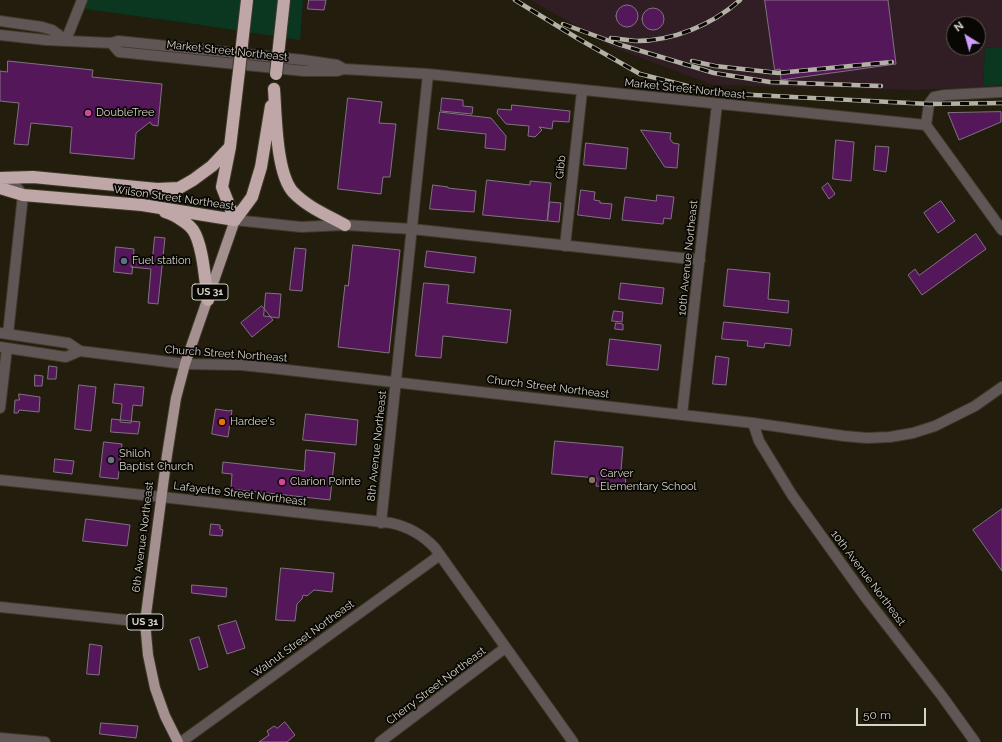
<!DOCTYPE html>
<html>
<head>
<meta charset="utf-8">
<style>
	body { margin:0 }
	#map { position:relative; width:1002px; height:742px; overflow:hidden; background:#221d0c; font-family:Raleway,sans-serif }
	canvas { display:block }
	.north { position:absolute; left:946px; top:16px; width:40px; height:40px; box-sizing:border-box; background:#090703; border:1px solid #5b5851; border-radius:50%; rotate:323deg; font-size:11px; font-weight:700; line-height:16px; text-align:center; color:#d5d2c7 }
	.north::after { content:''; display:block; margin:auto; width:14px; height:18px; background:#d09dfe; clip-path:polygon(50% 0,100% 100%,50% 72%,0 100%) }
	.scale { position:absolute; left:856px; top:708px; width:70px; height:18px; box-sizing:border-box; border:2px solid #d5d2c7; border-top:0; padding-left:5px; font-size:12px; line-height:14px; white-space:nowrap; color:#d5d2c7; -webkit-text-stroke:3px #090703; paint-order:stroke }
</style>
</head>
<body>
<div id="map">
<canvas width="1002" height="742"></canvas>
<div class="north">N</div>
<div class="scale">50 m</div>
</div>
<script>
const c = document.querySelector('canvas').getContext('2d');
c.lineJoin = 'round';
function paint(path, color) { c.fillStyle = color; c.fill(path, 'evenodd'); }
function trace(path, color, width, dash) { c.strokeStyle = color; c.lineWidth = width; c.lineCap = dash ? 'butt' : 'round'; c.setLineDash(dash || []); c.stroke(path); }
function label(font, color, halo, rows, align = 'center') {
  c.font = font + ' Raleway,sans-serif'; c.lineWidth = 3.5; c.setLineDash([]); c.textBaseline = 'middle'; c.strokeStyle = halo; c.fillStyle = color; for (const [text, x, y, turn = 0] of rows) {
    c.save(); c.translate(x, y); c.rotate((+turn || 0) * Math.PI / 180); c.textAlign = isNaN(turn) ? turn : align; if (halo) c.strokeText(text, 0, 0); c.fillText(text, 0, 0); c.restore();
  }
}
paint(new Path2D(`
	M531,0H1002V47L985,48L983,87L915,90L713,85L612,47ZM954,24H978V48H954Z`), '#301e24');
paint(new Path2D(`
	M88,0H303L300,40L188,23L85,9Z
	M1002,47V85L983,87L985,48Z`), '#0b361f');
const building = new Path2D(`
	M309,0H326L324,10L308,9Z
	M765,0H888L896,64L781,80L780,69L775,70Z
	M616 16a11 11 0 1 1 22 0a11 11 0 1 1-22 0Z
	M642 19a11 11 0 1 1 22 0a11 11 0 1 1-22 0Z
	M8,61L93,70L92,77L162,84L158,126L152,125L150,122L136,133L134,159L70,153L72,127L31,123L28,145L14,144L19,103L0,101V71L7,72Z
	M348,98L382,102L379,123L396,124L390,177H383L381,194L338,189Z
	M442,98L463,100V106L473,107L472,114L441,111Z
	M512,105L570,111L569,122L553,121L552,129L539,127L542,130L535,137L528,136L529,126L506,124L497,113L498,109L511,110Z
	M440,112L491,118L506,136L505,150L485,148L486,134L438,129Z
	M1001,112V122L959,140L948,113Z
	M641,130L671,133L670,139L673,143L679,144L677,168L665,167Z
	M836,140L854,142L851,181L833,179Z
	M586,143L628,148L626,169L584,165Z
	M876,146L889,147L886,172L874,170Z
	M487,180L530,185V181L551,183L547,221L483,215Z
	M828,183L835,194L829,199L822,188Z
	M433,185L448,187V188L476,191L474,212L430,209Z
	M581,190L595,192L594,200L600,201V203L612,204L610,219L578,215Z
	M657,195L674,197L671,219L664,218L663,224L622,220L625,197L656,201Z
	M941,201L955,221L938,233L924,213Z
	M550,202L561,203L559,222L548,221Z
	M976,234L986,249L922,295L908,275L915,269L919,275Z
	M155,237L165,238L158,304L148,303L151,269L131,267L132,257L152,259Z
	M353,245L400,250L389,353L338,347L345,285L348,286Z
	M116,247L134,249L132,274L114,272Z
	M295,248L306,249L302,291L290,290Z
	M427,251L476,257L474,273L425,267Z
	M728,269L770,273L768,299L789,301L788,313L724,306Z
	M424,283L449,285L447,303L511,310L507,343L443,336L441,358L416,356Z
	M621,283L664,288L662,304L619,299Z
	M266,293L281,294L279,318L264,316Z
	M262,306L273,320L252,337L241,323Z
	M614,311L623,312L622,322L612,321Z
	M724,322L792,329L790,346L765,343L764,348L747,346L748,341L722,339Z
	M616,323L623,324V330L615,329Z
	M610,339L661,345L658,370L607,365Z
	M716,356L729,358L726,385L713,384Z
	M49,366L57,367L56,379H48Z
	M35,375L43,376L42,386H35Z
	M115,384L144,387L142,406L133,405L131,423L120,422L122,404L113,403Z
	M79,385L96,387L91,431L75,429Z
	M19,394L40,397L39,412L19,410L18,413H14L15,400H19Z
	M216,409L229,411L232,410L228,437L212,434Z
	M306,414L358,420L356,445L303,440Z
	M112,419L140,422L138,434L111,432Z
	M555,441L623,447L621,471L626,472L625,489L596,486L597,478L552,474Z
	M104,442L122,444L118,479L100,477Z
	M306,450L335,453L330,500L231,489L232,474L222,473L223,462L304,471Z
	M55,459L74,461L72,474L54,472Z
	M1002,509V571L973,530Z
	M86,519L130,525L127,546L83,541Z
	M211,524L220,525V529L223,530L222,536L210,535Z
	M281,568L334,573L332,592L314,590L307,596L303,595L302,599L297,604L295,621L276,620Z
	M192,585L227,588L226,597L192,593Z
	M236,621L245,648L227,654L218,626Z
	M199,637L208,667L199,670L190,640Z
	M90,644L102,646L99,675L87,674Z
	M285,722L295,735L287,742H259L269,735L267,731L274,726L277,728Z
	M101,723L138,726L136,738L100,734Z`);
paint(building, '#54185a');
trace(building, '#817282', 1);
const minor = new Path2D(`
	M0,21L42,27L52,30L66,40
	M0,35L46,40L111,43L118,41L303,60L337,65L344,69L428,74L926,125L929,104L934,97L945,95L1002,92
	M66,40L82,0
	M111,43L119,52L304,71H337L344,69
	M926,125L1002,230
	M4,178L15,185L23,195L8,334
	M235,220L301,227L345,225L412,229L700,260
	M565,246L582,91
	M0,333L68,343L80,351L185,364L241,365L270,368L753,423L844,436L867,438L890,437L913,433L935,426L975,406L1002,387
	M0,347L66,357L80,351
	M0,408L7,348
	M682,414L717,104
	M753,423L759,441L792,495L866,598L942,696L975,742
	M0,480L162,497L391,523C409,527 423,535 435,548L573,742
	M381,523L428,74
	M0,607L145,622
	M0,738L45,742
	M181,742L440,555
	M380,742L505,648`);
const major = new Path2D(`
	M178,742L165,716L155,688L148,655L145,622L167,455L176,398L185,364L235,220`);
const highway = new Path2D(`
	M274,89C276,115 276,173 293,192C307,207 327,215 345,225
	M0,178L33,177L157,189L179,188L193,180L212,166L230,147
	M0,188L23,195L142,205L235,220
	M165,212C173,214 188,223 193,230C203,245 205,281 208,300
	M235,220L252,197L261,167L271,106
	M235,220L222,187L230,147L239,71`);
trace(minor, '#3f3a2a', 12);
trace(major, '#3f3a2a', 12);
trace(highway, '#3f3a2a', 14);
trace(minor, '#605656', 10);
trace(major, '#a59090', 10);
trace(highway, '#c0a7a7', 12);
const rail = new Path2D(`
	M515,0L577,38L640,74L715,93L929,104L1002,103
	M563,24L618,44L714,73L770,82L881,86
	M611,38C619,39 628,40 636,41C673,41 712,25 740,0
	M692,61L715,66L778,73L892,62`);
trace(rail, '#b3b0a4', 4.5);
trace(rail, '#090703', 3, [9]);
const highwayBridge = new Path2D(`
	M239,71L247,0
	M276,74L284,0`);
trace(highwayBridge, '#3f3a2a', 14, []);
trace(highwayBridge, '#c0a7a7', 12);
for (const [x, y, r, color] of [
	[88,113,4,"#d1479c"],
	[124,261,4,"#5c6f8a"],
	[222,422,4,"#e8710a"],
	[111,460,4,"#6b7280"],
	[592,480,4,"#8d6e63"],
	[282,482,4,"#d1479c"]
]) { const dot = new Path2D(); dot.arc(x, y, r, 0, 2 * Math.PI); c.fillStyle = color; c.fill(dot); trace(dot, '#090703', 1.5); }
for (const [x, y, w] of [
	[210,292,36],
	[145,622,36]
]) { const box = new Path2D(); box.roundRect(x - w / 2, y - 8, w, 16, 3); c.fillStyle = '#090703'; c.fill(box); trace(box, '#d5d2c7', 1); }
label('bold 10px', '#d5d2c7', null, [
	["US 31",210,292],
	["US 31",145,622]
]);
label('11px', '#d5d2c7', '#090703', [
	["Market Street Northeast",227,51,6],
	["Market Street Northeast",685,89,6],
	["Gibb",561,167,-84],
	["Wilson Street Northeast",174,198,8],
	["10th Avenue Northeast",688,258,-84],
	["Church Street Northeast",226,354,4],
	["Church Street Northeast",548,387,7],
	["8th Avenue Northeast",377,446,-84],
	["Lafayette Street Northeast",240,494,7],
	["6th Avenue Northeast",143,537,-83],
	["10th Avenue Northeast",868,578,53],
	["Walnut Street Northeast",303,639,-36],
	["Cherry Street Northeast",436,686,-37]
]);
label('11px', '#d5d2c7', '#090703', [
	["DoubleTree",96,113],
	["Fuel station",132,261],
	["Hardee's",230,422],
	["Shiloh",119,454],
	["Baptist Church",119,467],
	["Carver",600,474],
	["Elementary School",600,487],
	["Clarion Pointe",290,482]
], 'left');
</script>
</body>
</html>
